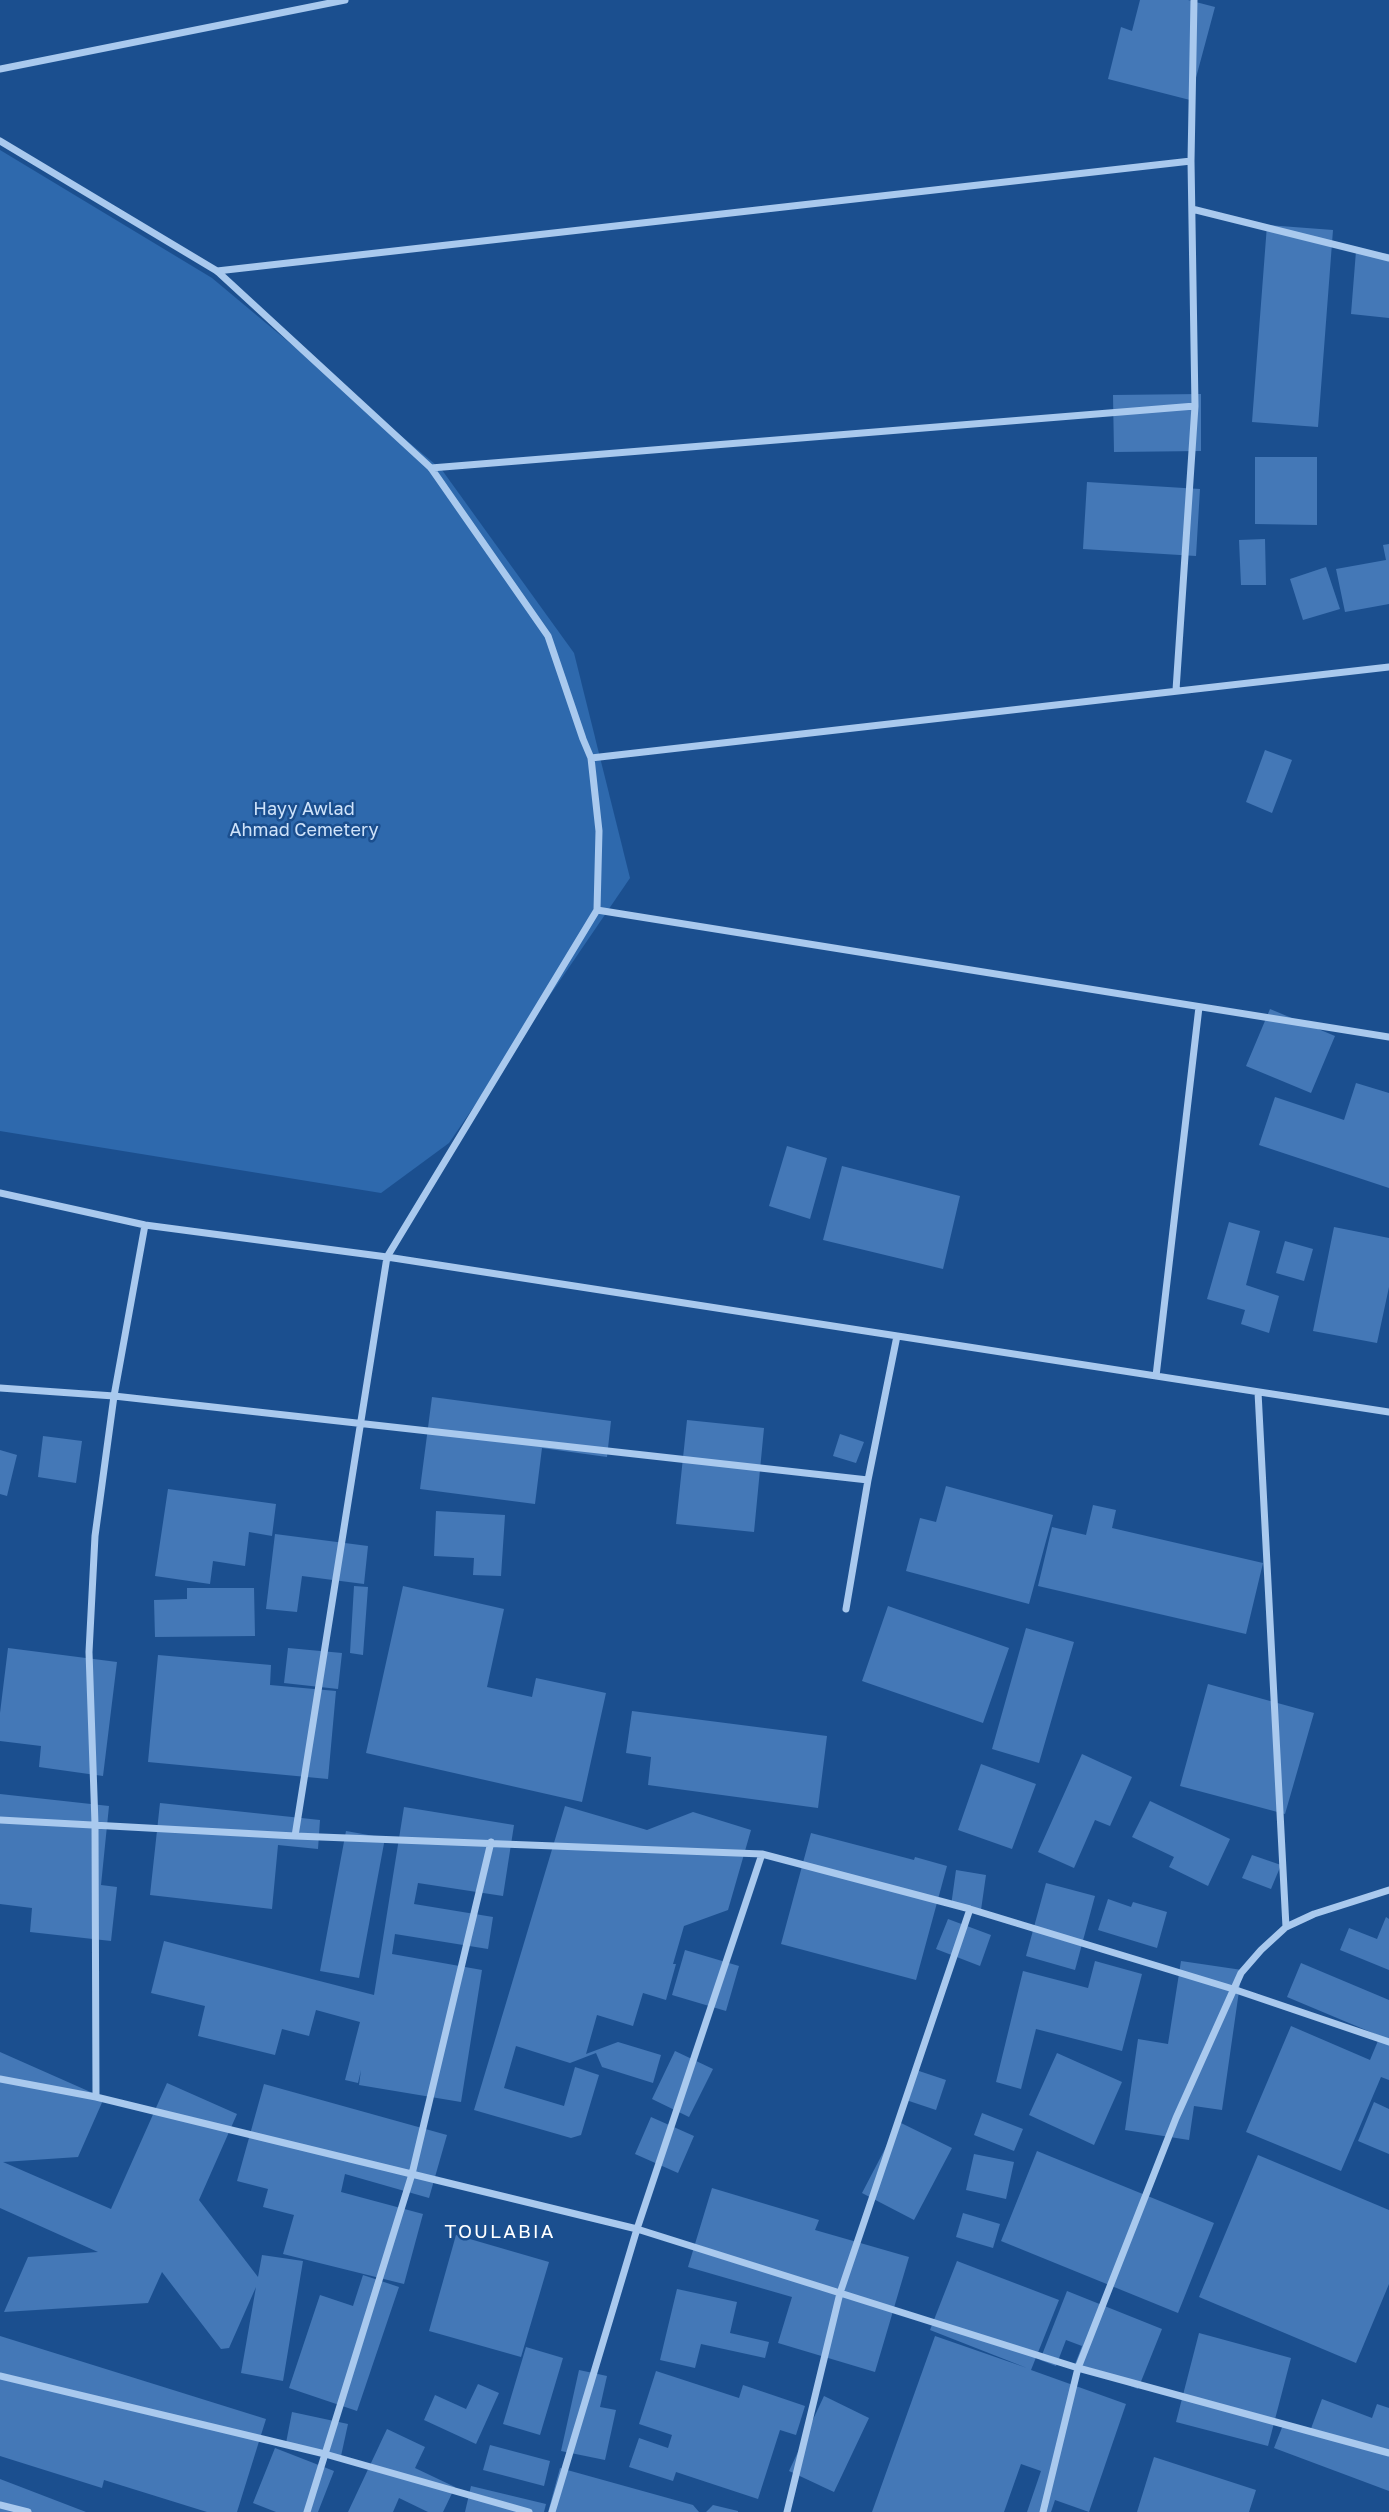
<!DOCTYPE html>
<html>
<head>
<meta charset="utf-8">
<style>
	body { margin:0 }
	canvas { display:block; background:#1b4f8f }
</style>
</head>
<body>
<canvas width="1389" height="2512"></canvas>
<script>
const c = document.querySelector('canvas').getContext('2d');
c.lineJoin = 'round';
function paint(path, color) { c.fillStyle = color; c.fill(path, 'evenodd'); }
function trace(path, color, width, dash) { c.strokeStyle = color; c.lineWidth = width; c.lineCap = dash ? 'butt' : 'round'; c.setLineDash(dash || []); c.stroke(path); }
function label(font, color, halo, rows, align = 'center') {
  c.font = font + ' "Golos Text",sans-serif'; c.lineWidth = 5; c.setLineDash([]); c.textBaseline = 'middle'; c.strokeStyle = halo; c.fillStyle = color; for (const [text, x, y, turn = 0] of rows) {
    c.save(); c.translate(x, y); c.rotate((+turn || 0) * Math.PI / 180); c.textAlign = isNaN(turn) ? turn : align; if (halo) c.strokeText(text, 0, 0); c.fillText(text, 0, 0); c.restore();
  }
}
paint(new Path2D(`
	M0,150L212,278L442,470L574,653L630,878L449,1143L381,1193L0,1131Z`), '#2e69ad');
paint(new Path2D(`
	M1140,0H1188L1215,7L1190,100L1108,79L1121,27L1132,31Z
	M1267,225L1333,230L1318,427L1252,422Z
	M1356,251L1389,254V318L1351,314Z
	M1201,394V451L1114,452L1113,395Z
	M1255,457H1317V525L1255,524Z
	M1087,482L1200,489L1196,556L1083,549Z
	M1265,539L1266,585H1241L1239,540Z
	M1389,544V604L1345,612L1336,569L1386,560L1383,545Z
	M1326,567L1340,609L1303,620L1290,579Z
	M1265,750L1292,760L1272,813L1246,802Z
	M1270,1009L1335,1036L1311,1093L1246,1066Z
	M1356,1083L1389,1093V1188L1259,1145L1275,1097L1344,1120Z
	M787,1146L827,1158L810,1219L769,1206Z
	M842,1166L960,1196L943,1269L823,1240Z
	M1229,1222L1260,1231L1246,1285L1279,1296L1269,1333L1241,1324L1245,1310L1207,1299Z
	M1334,1227L1389,1238V1287L1377,1343L1313,1331Z
	M1285,1241L1313,1249L1304,1281L1276,1273Z
	M432,1397L611,1421L607,1457L542,1448L535,1504L420,1489Z
	M687,1420L764,1428L754,1532L676,1524Z
	M840,1434L864,1442L856,1463L833,1456Z
	M43,1436L82,1441L76,1483L38,1477Z
	M0,1450L17,1455L7,1496L0,1494Z
	M946,1486L1053,1515L1029,1604L906,1571L920,1518L936,1522Z
	M168,1489L276,1504L272,1536L249,1532L245,1566L213,1561L210,1584L155,1576Z
	M1093,1505L1116,1510L1112,1528L1263,1563L1246,1634L1038,1586L1052,1527L1086,1535Z
	M436,1511L505,1515L501,1576L473,1575L474,1558L434,1556Z
	M275,1534L368,1546L364,1584L302,1576L297,1612L266,1609Z
	M354,1586L368,1587L363,1655L350,1653Z
	M403,1586L504,1609L487,1687L532,1697L536,1678L606,1693L582,1802L366,1753Z
	M187,1588H254L255,1636L155,1637L154,1600L187,1599Z
	M888,1606L1009,1648L983,1723L862,1681Z
	M1026,1628L1074,1642L1039,1763L992,1749Z
	M8,1648L117,1662L103,1776L39,1767L41,1746L0,1741V1713Z
	M288,1648L342,1653L338,1689L284,1683Z
	M158,1655L271,1665L270,1685L336,1691L328,1779L148,1762Z
	M1208,1684L1314,1713L1285,1814L1180,1786Z
	M632,1711L827,1736L818,1808L648,1785L651,1757L626,1753Z
	M1082,1754L1132,1777L1110,1826L1095,1820L1074,1868L1038,1852Z
	M981,1764L1036,1784L1012,1849L958,1830Z
	M0,1794L109,1806L101,1885L117,1887L111,1941L30,1932L32,1908L0,1904Z
	M1150,1801L1230,1839L1208,1886L1169,1867L1174,1857L1132,1837Z
	M160,1803L320,1820L318,1849L278,1845L272,1909L150,1895Z
	M565,1806L647,1830L693,1812L751,1830L728,1910L684,1926L673,1964H676L666,2000L643,1993L633,2026L597,2015L586,2054L618,2042L661,2055L653,2083L602,2067L596,2053L570,2063L516,2046L504,2088L564,2106L575,2067L599,2075L581,2135L571,2138L474,2110Z
	M404,1807L514,1825L503,1896L418,1883L414,1904L493,1917L488,1949L395,1934L392,1954L482,1970L461,2102L359,2085L361,2070L358,2083L345,2080L360,2022L316,2010L309,2036L282,2029L275,2055L198,2036L205,2006L151,1993L164,1941L374,1995Z
	M346,1831L385,1838L359,1978L320,1971Z
	M811,1833L914,1860L915,1857L947,1866L916,1980L781,1944Z
	M1252,1855L1281,1865L1271,1889L1242,1878Z
	M956,1870L986,1875L981,1910L951,1906Z
	M1046,1883L1095,1896L1075,1970L1026,1956Z
	M1108,1899L1131,1907L1133,1902L1167,1912L1157,1948L1098,1930Z
	M1386,1917L1389,1919V1970L1340,1950L1349,1928L1377,1939Z
	M948,1919L991,1935L980,1966L936,1949Z
	M685,1950L739,1966L726,2011L672,1995Z
	M1095,1961L1142,1974L1122,2051L1036,2029L1021,2089L996,2082L1023,1971L1088,1988Z
	M1181,1961L1242,1970L1222,2110L1194,2106L1189,2140L1125,2130L1138,2039L1168,2044Z
	M1301,1963L1389,2000V2080L1381,2077L1341,2171L1246,2132L1291,2026L1370,2060L1380,2036L1287,1997Z
	M675,2051L713,2069L689,2117L652,2099Z
	M0,2052L104,2098L78,2157L3,2162L111,2209L167,2083L237,2114L199,2200L258,2277L262,2255L303,2261L283,2381L241,2373L256,2287L229,2348L221,2349L162,2272L148,2303L4,2312L28,2257L98,2252L0,2208Z
	M1057,2053L1122,2082L1094,2145L1029,2115Z
	M913,2069L946,2080L936,2110L903,2099Z
	M264,2084L447,2135L429,2198L345,2174L341,2192L423,2214L404,2284L283,2254L294,2215L263,2207L268,2189L237,2181Z
	M1374,2102L1389,2109V2154L1358,2141Z
	M982,2113L1023,2129L1014,2151L974,2135Z
	M651,2117L694,2136L678,2173L635,2154Z
	M899,2122L952,2148L914,2220L862,2193Z
	M1037,2151L1214,2223L1178,2313L1001,2241Z
	M974,2154L1014,2162L1006,2199L966,2190Z
	M1258,2155L1389,2210V2284L1356,2363L1199,2297Z
	M712,2188L819,2220L815,2230L909,2257L875,2372L778,2343L792,2297L688,2267Z
	M963,2213L1000,2224L993,2248L956,2237Z
	M456,2235L549,2262L521,2357L429,2331Z
	M957,2261L1059,2300L1031,2370L1126,2404L1089,2512L1055,2500L1051,2512H1027L1041,2471L1021,2464L1004,2512H872L935,2336L1027,2368L930,2330Z
	M363,2275L399,2287L357,2411L289,2388L320,2295L353,2306Z
	M677,2289L737,2302L730,2333L769,2342L765,2358L701,2344L695,2368L660,2360Z
	M1067,2291L1162,2329L1138,2389L1075,2364L1082,2346L1066,2340L1056,2366L1040,2360Z
	M1199,2333L1291,2358L1268,2446L1176,2422Z
	M0,2336L266,2419L237,2512H207L104,2480L102,2488L0,2456Z
	M526,2347L563,2358L540,2435L503,2424Z
	M579,2370L607,2376L600,2407L616,2410L605,2460L561,2451Z
	M656,2371L739,2398L743,2385L805,2406L796,2435L780,2430L758,2499L676,2472L673,2481L629,2467L639,2438L668,2448L672,2435L639,2424Z
	M478,2384L499,2393L476,2444L424,2420L435,2395L466,2409Z
	M824,2396L869,2418L834,2492L789,2471Z
	M1322,2399L1372,2418L1377,2404L1389,2408V2491L1274,2448L1283,2425L1309,2434Z
	M292,2412L348,2424L341,2456L286,2443Z
	M387,2429L425,2447L415,2468L455,2487L443,2512H428L399,2498L393,2512H348Z
	M490,2445L550,2461L544,2486L483,2470Z
	M275,2448L334,2471L318,2512H276L253,2503Z
	M1154,2457L1256,2490L1249,2512H1137Z
	M560,2468L693,2505L699,2512H548Z
	M0,2479L86,2512H0Z
	M471,2486L546,2504L544,2512H465Z
	M713,2505L738,2511V2512H706Z`), '#4478b7');
trace(new Path2D(`
	M0,69L345,0
	M0,141L217,271L431,468L548,636L583,739L591,758L599,831L597,910L387,1257L145,1225L0,1193
	M1192,209L1389,258
	M217,271L1191,161
	M431,468L1195,406
	M1176,690L1195,406L1191,161L1194,0
	M591,758L1389,667
	M597,910L1389,1037
	M1156,1376L1199,1007
	M0,1388L114,1396L868,1480
	M1258,1392L1286,1927
	M846,1609L868,1480L897,1336
	M0,1820L295,1836L762,1854L970,1909L1233,1989L1389,2042
	M295,1836L387,1257L1389,1412
	M0,2079L96,2097L637,2229L1078,2368L1389,2453
	M96,2097L95,1824L89,1652L95,1536L114,1396L145,1225
	M0,2376L325,2454L529,2512
	M0,2505L28,2512
	M307,2512L412,2174L491,1842
	M552,2512L637,2229L762,1854
	M787,2512L840,2293L970,1909
	M1043,2512L1078,2368L1176,2118L1241,1973L1261,1950L1286,1927L1314,1914L1389,1890`), '#a9c9ee', 7);
label('18px', '#cfe3fa', '#1b4f8f', [
	["Hayy Awlad",304,809],
	["Ahmad Cemetery",304,830]
]);
c.letterSpacing = '2px';
label('19px', '#fff', '#1b4f8f', [
	["TOULABIA",500,2232]
]);
c.letterSpacing = '0px';
</script>
</body>
</html>
